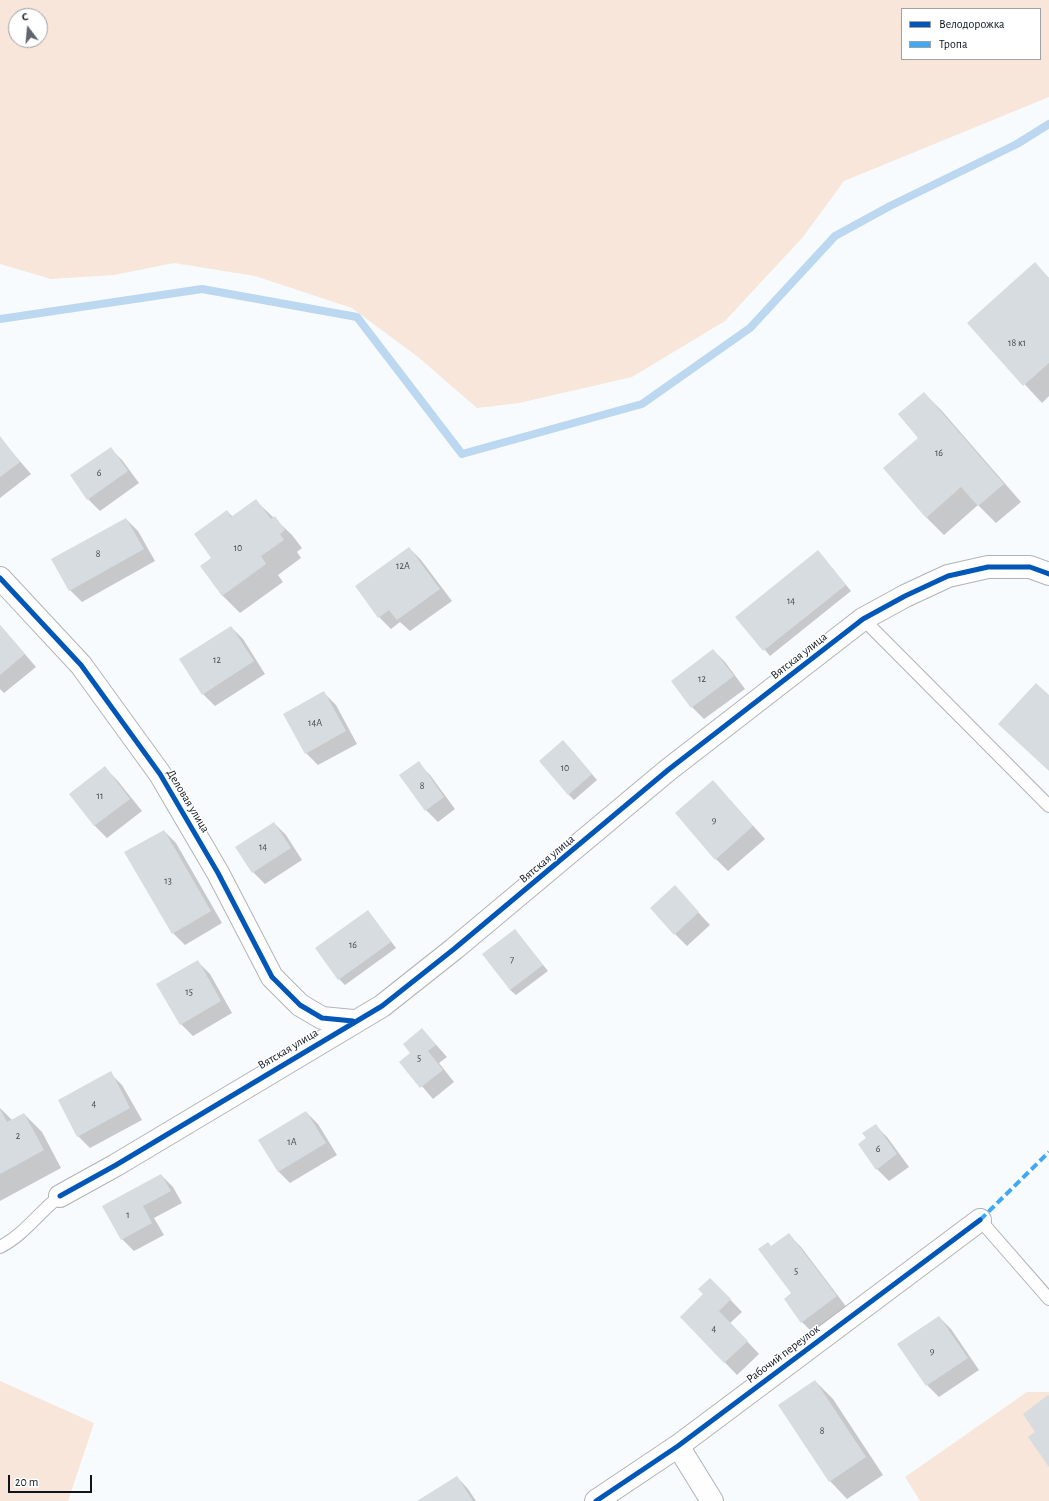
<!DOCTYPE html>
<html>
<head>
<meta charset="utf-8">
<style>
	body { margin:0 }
	#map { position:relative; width:1049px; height:1501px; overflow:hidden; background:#f8fbfd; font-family:"Alegreya Sans",sans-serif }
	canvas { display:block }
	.legend { position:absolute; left:901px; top:8px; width:140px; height:52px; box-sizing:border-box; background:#fff; border:1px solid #9fa1a4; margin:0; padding:5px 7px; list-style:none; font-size:12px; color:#0e151c }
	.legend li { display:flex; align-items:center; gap:8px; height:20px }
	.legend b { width:20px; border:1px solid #9fa1a4 }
	.north { position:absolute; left:8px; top:8px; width:40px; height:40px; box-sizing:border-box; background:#fff; border:1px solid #9fa1a4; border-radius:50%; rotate:344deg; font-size:11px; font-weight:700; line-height:16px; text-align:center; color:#0e151c }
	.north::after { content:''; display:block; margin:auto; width:14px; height:18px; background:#60666b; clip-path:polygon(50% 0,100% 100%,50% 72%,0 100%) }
	.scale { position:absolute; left:8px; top:1475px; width:84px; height:18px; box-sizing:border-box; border:2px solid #0e151c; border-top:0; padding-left:5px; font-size:12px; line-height:14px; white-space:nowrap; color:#0e151c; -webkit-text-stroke:3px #fff; paint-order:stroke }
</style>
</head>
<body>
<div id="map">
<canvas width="1049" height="1501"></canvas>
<ul class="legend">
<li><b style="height:5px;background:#0057b8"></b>Велодорожка</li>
<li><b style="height:5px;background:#3fa9f5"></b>Тропа</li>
</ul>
<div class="north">С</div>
<div class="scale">20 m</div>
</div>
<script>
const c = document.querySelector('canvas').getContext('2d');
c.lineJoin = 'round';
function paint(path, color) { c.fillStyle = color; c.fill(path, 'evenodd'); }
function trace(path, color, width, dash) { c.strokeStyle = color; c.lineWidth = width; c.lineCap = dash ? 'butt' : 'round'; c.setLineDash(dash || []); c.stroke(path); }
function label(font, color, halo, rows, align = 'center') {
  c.font = font + ' "Alegreya Sans",sans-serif'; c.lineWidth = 3; c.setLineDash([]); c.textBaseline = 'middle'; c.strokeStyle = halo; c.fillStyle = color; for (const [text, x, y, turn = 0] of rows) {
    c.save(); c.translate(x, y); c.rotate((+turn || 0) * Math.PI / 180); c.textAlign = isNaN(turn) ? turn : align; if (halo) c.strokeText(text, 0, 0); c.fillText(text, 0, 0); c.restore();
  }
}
paint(new Path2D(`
	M0,0H1049V97L844,181L803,237L725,321L632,377L519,403L477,408L418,357L352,308L255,276L174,263L114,275L51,279L0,264ZM902,9H1040V59H902ZM16,16H40V40H16Z
	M0,1381L94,1423L68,1501H0Z
	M1027,1392H1049V1501H920L905,1477Z`), '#f7e6d9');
paint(new Path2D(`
	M1035,264L1049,278V396L1042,403L968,323Z
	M924,393L942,411L1021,502L996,523L978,505L944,535L926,517L919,438Z
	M0,438L31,474L0,498Z
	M110,448L122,460L139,483L100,511L88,499Z
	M256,501L292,535L302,548L297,552L301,558L278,575L283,582L240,613L222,595L213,559L227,511L233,517Z
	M126,519L138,531L155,561L82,602L70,590Z
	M409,548L421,560L452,601L410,631L400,622L391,629L379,617Z
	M818,551L851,591L770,656L737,617Z
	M0,625L36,667L4,693L0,689Z
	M231,627L243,639L265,674L215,706L203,694Z
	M713,650L725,662L745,689L704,719L692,707L672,681Z
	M324,693L336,705L357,744L318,765L306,753Z
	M569,747L597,780L574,800L568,794Z
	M418,763L430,775L455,809L438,822L426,810Z
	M105,768L117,780L142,811L107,838L95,826L71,794Z
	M713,781L765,839L728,871L716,859Z
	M274,823L286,835L302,860L265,884L253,872L237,847Z
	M164,831L176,843L222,923L185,945L173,933Z
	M686,899L710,925L687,946L675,934Z
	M368,911L396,948L345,985L339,979Z
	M515,930L548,971L516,995L510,990Z
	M198,962L210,974L232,1013L193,1036L181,1024Z
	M422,1029L447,1057L439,1063L454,1082L433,1099L401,1062L412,1053Z
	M110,1073L122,1085L142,1120L90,1148L78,1136Z
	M0,1108L12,1120L24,1114L42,1132L61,1168L0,1201Z
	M306,1112L318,1124L337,1155L290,1183L278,1171Z
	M875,1125L887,1137L909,1167L889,1181L877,1169L867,1138Z
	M161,1175L173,1187L182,1203L154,1218L164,1235L134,1251L122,1239Z
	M789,1235L801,1247L848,1309L814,1334L802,1322L793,1294L772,1247Z
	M722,1291L742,1312L730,1323L759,1354L737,1375L681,1317Z
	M939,1317L951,1329L979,1370L939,1397L927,1385Z
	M815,1381L833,1399L883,1475L847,1499L830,1481Z
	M457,1477L468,1489L476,1501H419Z`), '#0003');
trace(new Path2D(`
	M0,319L202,289L357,317L462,454L642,404L750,328L835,236L890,206L1017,144L1049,124`), '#bcd7f0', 8);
paint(new Path2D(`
	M1035,262L1049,278V363L1023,386L967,323Z
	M924,392L1004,484L978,506L961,487L926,518L883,468L918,438L898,414Z
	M0,436L20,462L0,477Z
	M111,447L128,471L87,500L70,475Z
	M256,499L271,519L275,516L285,530L280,534L284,540L261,556L266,564L222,596L200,566L211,558L194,534L227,510L231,517Z
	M126,518L144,549L69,591L51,559Z
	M409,547L440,589L397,620L389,610L378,618L355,586Z
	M818,550L846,585L763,651L735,617Z
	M0,625L25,654L0,675Z
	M231,626L254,661L202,695L179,659Z
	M713,649L734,676L691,708L671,681Z
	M1036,683L1049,695V771L998,724Z
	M324,691L346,731L305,754L283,714Z
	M563,740L592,774L568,795L539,761Z
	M419,761L444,797L425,811L399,775Z
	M105,766L130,799L94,826L69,794Z
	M713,780L753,826L715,860L675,813Z
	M274,822L291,848L252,873L235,847Z
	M164,830L211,911L172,934L124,852Z
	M675,885L699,912L674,935L650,908Z
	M368,910L391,942L338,980L315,948Z
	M515,929L543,965L510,990L482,954Z
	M198,960L221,1001L180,1025L156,984Z
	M422,1028L436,1045L428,1051L443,1070L420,1088L399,1062L410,1053L403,1044Z
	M111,1071L130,1108L77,1137L58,1100Z
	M0,1109L7,1122L24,1113L44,1150L0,1174Z
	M306,1111L326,1143L278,1172L258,1140Z
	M876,1124L897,1154L876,1170L858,1144L866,1138L862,1133Z
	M161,1174L171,1191L143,1206L152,1223L121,1240L102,1206Z
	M789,1233L837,1296L801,1323L784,1299L791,1293L758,1249L768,1242L771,1246Z
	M710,1278L731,1299L719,1311L748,1341L724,1363L680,1317L703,1294L698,1289Z
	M939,1316L968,1358L926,1386L897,1344Z
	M815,1380L866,1457L829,1482L778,1405Z
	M1048,1395L1049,1396V1467L1028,1437L1035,1432L1023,1414Z
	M457,1476L473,1501H417Z`), '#d6dce0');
const lane = new Path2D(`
	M863,619L1049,806
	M980,1220L1049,1299
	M0,1247C24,1235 39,1212 60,1196`);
const street = new Path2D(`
	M678,1446L712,1501
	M596,1501L678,1446L980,1220`);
const secondary = new Path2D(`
	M0,578L81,665L160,774L218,873L272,977L300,1005L322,1018L353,1021
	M60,1196L116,1165L382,1006L454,949L668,770L863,619L905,596L948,576L988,567H1030L1049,574`);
trace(lane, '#afb4b8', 14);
trace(street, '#afb4b8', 24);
trace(secondary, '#afb4b8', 24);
trace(lane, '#fefeff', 12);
trace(street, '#fefeff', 22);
trace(secondary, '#fefeff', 22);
trace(new Path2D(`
	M980,1220L1049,1152`), '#3fa9f5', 4, [8, 4]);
trace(new Path2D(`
	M0,578L81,665L160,774L218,873L272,977L300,1005L322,1018L353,1021
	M60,1196L116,1165L382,1006L454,949L668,770L863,619L905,596L948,576L988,567H1030L1049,574
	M596,1501L678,1446L980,1220`), '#0057b8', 5);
label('10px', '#40474d', null, [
	["18 к1",1017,343],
	["16",939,453],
	["6",99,473],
	["10",238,548],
	["8",98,554],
	["12А",403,566],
	["14",791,601],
	["12",217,660],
	["12",702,679],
	["14А",315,723],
	["10",565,768],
	["8",422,786],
	["11",100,796],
	["9",714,820],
	["14",263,847],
	["13",168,881],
	["16",353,945],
	["7",512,960],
	["15",189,992],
	["5",419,1058],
	["4",94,1104],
	["2",18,1136],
	["1А",292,1142],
	["6",878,1149],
	["1",128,1215],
	["5",796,1271],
	["4",714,1329],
	["9",932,1351],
	["8",822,1431]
]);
label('12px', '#0e151c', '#fff', [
	["Вятская улица",799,656,-38],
	["Деловая улица",188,801,59],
	["Вятская улица",547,859,-40],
	["Вятская улица",288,1049,-31],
	["Рабочий переулок",783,1354,-37]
]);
</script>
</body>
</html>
